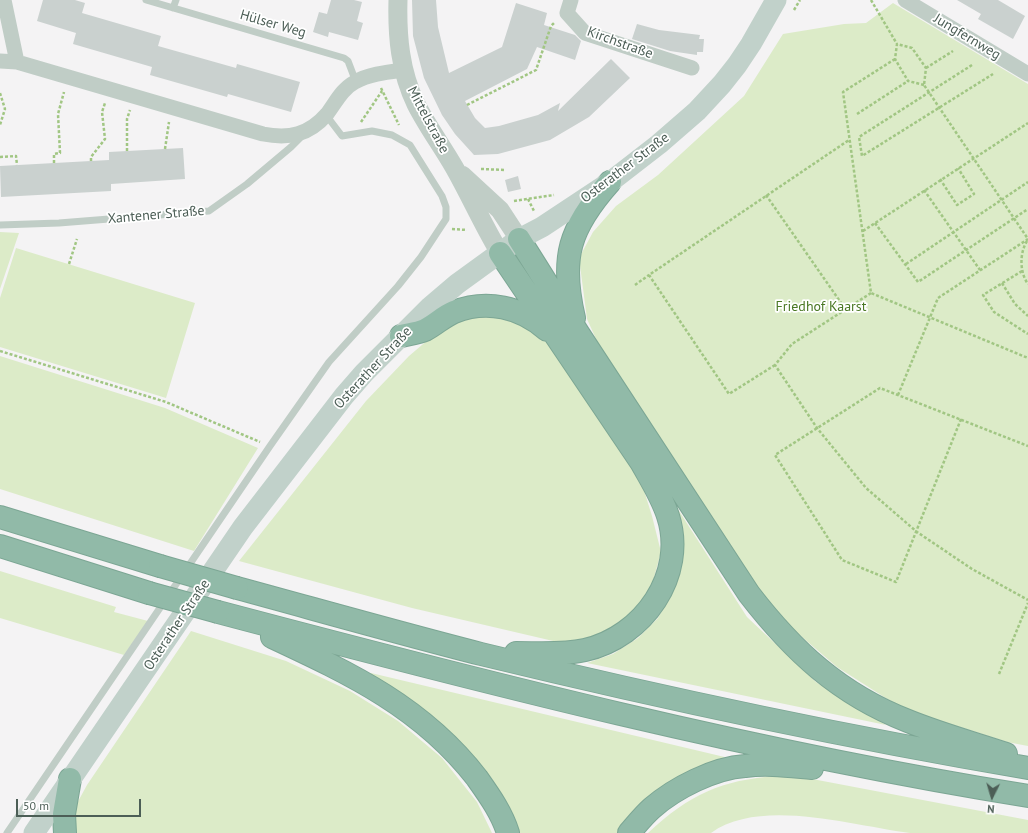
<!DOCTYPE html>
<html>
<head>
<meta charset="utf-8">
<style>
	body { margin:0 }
	#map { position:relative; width:1028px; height:833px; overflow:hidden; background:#f4f3f4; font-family:"PT Sans",sans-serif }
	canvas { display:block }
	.north { position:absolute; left:972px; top:777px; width:40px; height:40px; -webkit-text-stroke:3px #fff; paint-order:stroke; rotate:185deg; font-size:11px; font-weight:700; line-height:16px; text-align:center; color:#4c5e56 }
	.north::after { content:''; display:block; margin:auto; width:14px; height:18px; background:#4c5e56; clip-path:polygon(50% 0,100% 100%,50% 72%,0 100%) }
	.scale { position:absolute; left:16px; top:799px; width:125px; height:18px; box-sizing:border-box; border:2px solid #4c5e56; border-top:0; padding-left:5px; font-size:12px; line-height:14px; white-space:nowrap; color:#4c5e56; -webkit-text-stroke:3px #fff; paint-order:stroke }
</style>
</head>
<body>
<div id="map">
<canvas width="1028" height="833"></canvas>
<div class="north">N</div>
<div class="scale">50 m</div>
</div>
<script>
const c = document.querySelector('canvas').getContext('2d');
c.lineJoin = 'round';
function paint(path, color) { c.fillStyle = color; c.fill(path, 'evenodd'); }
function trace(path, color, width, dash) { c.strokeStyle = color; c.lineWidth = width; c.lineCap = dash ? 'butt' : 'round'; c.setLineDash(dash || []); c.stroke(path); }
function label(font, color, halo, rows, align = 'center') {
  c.font = font + ' "PT Sans",sans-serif'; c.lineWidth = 3.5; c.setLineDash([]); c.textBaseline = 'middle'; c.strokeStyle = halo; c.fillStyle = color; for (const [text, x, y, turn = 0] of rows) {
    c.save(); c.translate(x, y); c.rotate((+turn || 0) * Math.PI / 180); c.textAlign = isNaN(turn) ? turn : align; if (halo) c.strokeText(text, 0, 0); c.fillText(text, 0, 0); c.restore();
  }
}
paint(new Path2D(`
	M893,3L1028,84V746L1007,742L903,709L837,667L781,619L746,574L601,350L587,319L579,258L593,232L616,206L658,175L744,96L783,34L844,24L866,23Z
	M0,232L19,233L0,289Z
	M16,248L195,303L166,398L0,347V298Z
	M465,316L515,317L540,334L564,365L642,484L652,516L661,552L650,592L626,620L596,638L566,644L412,608L239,561L366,401L409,356L443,327Z
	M0,356L165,408L258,448L194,551L0,489Z
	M672,500L747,617L816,682L886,725L587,663L613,654L638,638L658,618L675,587L680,545Z
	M0,571L116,607L114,612L148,621L124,655L0,618Z
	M191,631L286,661L350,691L398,721L442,758L477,802L492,833H74L75,807L87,785Z
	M371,673L733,759L622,833H514L512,826L370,677Z
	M777,776L807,778L1028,820V833C1002,833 975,833 949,833C936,833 922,833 910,833C853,826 761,797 711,833H648C690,794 721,780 777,776Z`), '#dcebc8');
paint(new Path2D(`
	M43,0H75L85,3L82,13L161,36L158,46L236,68L237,64L300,82L291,112L228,94L227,97L150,75L152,67L73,44L76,33L37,21Z
	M331,0H354L362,2L357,21L363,23L358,40L329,32L328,37L313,32L319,12L327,14Z
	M412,0H436L438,27L449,73L502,47L516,3L547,13L544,25L575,35L581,41L575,60L537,47L527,69L465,101L475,118L485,128L499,126L538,115L560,103L558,111L611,59L630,78L589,117L550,140L498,154L474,155L455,134L442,115L424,78L413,36Z
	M957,0H998L1025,16L1013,39L978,19L981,14Z
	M637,24L659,30L700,35L699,39H704L703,52H697V55L670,51L632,39Z
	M183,148L185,179L111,184V191L1,197L0,166L109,160V152Z
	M518,176L521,189L508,192L505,180Z`), '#cad1cf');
const motorway = new Path2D(`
	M519,239L578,333L749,594C793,651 839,694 908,721C940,734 973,743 1006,754
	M500,253L641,462C651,480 662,497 668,516C687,575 643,637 585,650C563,655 538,653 516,653
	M574,318C560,258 569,228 610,182
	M401,336C409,334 418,333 425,330C435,325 444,316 454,312C487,299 521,307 547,330
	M0,517L160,566
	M0,546L149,593
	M237,588C318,610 399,633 481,654C662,698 845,737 1028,768
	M218,612C486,683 754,752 1028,796
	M272,637C351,674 422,707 477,778C489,795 502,813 508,833
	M65,833L64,814L70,779
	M629,833C636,825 643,816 652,808C675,788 714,768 745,766C767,763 789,766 812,768`);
trace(motorway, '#7ca694', 24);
trace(new Path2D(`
	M871,0L897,44
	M794,10L800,0
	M895,59L843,92L871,293L1028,358
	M972,65L859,137L862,156L993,74
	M926,68L953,51
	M924,85L908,81L895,59L897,44L912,48L926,68L924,85L1028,239
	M381,88L399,125
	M0,93L5,109L0,125
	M467,105L536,70L551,26L555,22
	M857,114L908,81
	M361,122L382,91
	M165,149L169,122
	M127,151V119L130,110
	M0,157L16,156L17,165
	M91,161V157L105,139L102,112L105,103
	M54,163V154L60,153L58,114L64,92
	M481,169L506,170
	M940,179L957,205L974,194L958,168
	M924,190L980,270
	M766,195L846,310
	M528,199L534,211
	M514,201L554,195
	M875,223L918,282L1028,209
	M452,229L467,230
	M863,231L1028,123
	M1027,241C1019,254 1020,273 1028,284
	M69,264L77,239
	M906,264L1028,182
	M1022,271L983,295L994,312L1028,334
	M1002,283L1015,304L1028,316
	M635,285L649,275
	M871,293L792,344L775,365L817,428L866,488L917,532L972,569L1028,600
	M0,351L166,402L260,442
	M775,365L729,394L649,275L849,140
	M898,395L938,298L1028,239
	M961,419L896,582L842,560L775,455L880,388L1028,446
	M999,674L1028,603`), '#a1c683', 2.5, [3, 2]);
trace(new Path2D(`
	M146,0L344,58L348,61L356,82
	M173,8L176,0
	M0,225L59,223L209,211L247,184L291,147L303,135
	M7,833L270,446L329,362L398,286L421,257L442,225L446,219V207L442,196L410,145L392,135L372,131L342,136L326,115`), '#c0cdc6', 7);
trace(new Path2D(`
	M4,0L17,62
	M571,0L567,13L585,33L692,68
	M905,0L1028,74
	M0,61L17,62L263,134C289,139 309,135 327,114C336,102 342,89 355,82C369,74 388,72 403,70`), '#c0cdc6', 15);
trace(new Path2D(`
	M398,0C397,36 400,71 416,104C427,126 442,146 454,167C470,195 483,225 500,253
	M462,175L500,210L519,239`), '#c0cdc6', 19);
trace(new Path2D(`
	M34,833L243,527L344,396L364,373L430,307L457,284L519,239L542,227L610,182L659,144L697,111L722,84L737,65L751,44L776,0`), '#c1d1ca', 21);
trace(motorway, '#91baa8', 22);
const motorwayBridge = new Path2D(`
	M160,566L237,588
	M149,593L218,612`);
trace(motorwayBridge, '#7ca694', 24, []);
trace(motorwayBridge, '#91baa8', 22);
label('14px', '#4c5e56', '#fff', [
	["Hülser Weg",273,24,16],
	["Jungfernweg",967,37,31],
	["Kirchstraße",620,43,20],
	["Mittelstraße",428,120,62],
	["Osterather Straße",625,168,-37],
	["Xantener Straße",156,215,-5],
	["Osterather Straße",373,368,-47],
	["Osterather Straße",177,625,-56]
]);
label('14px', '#4a7824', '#fff', [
	["Friedhof Kaarst",821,307]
]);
</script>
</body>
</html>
